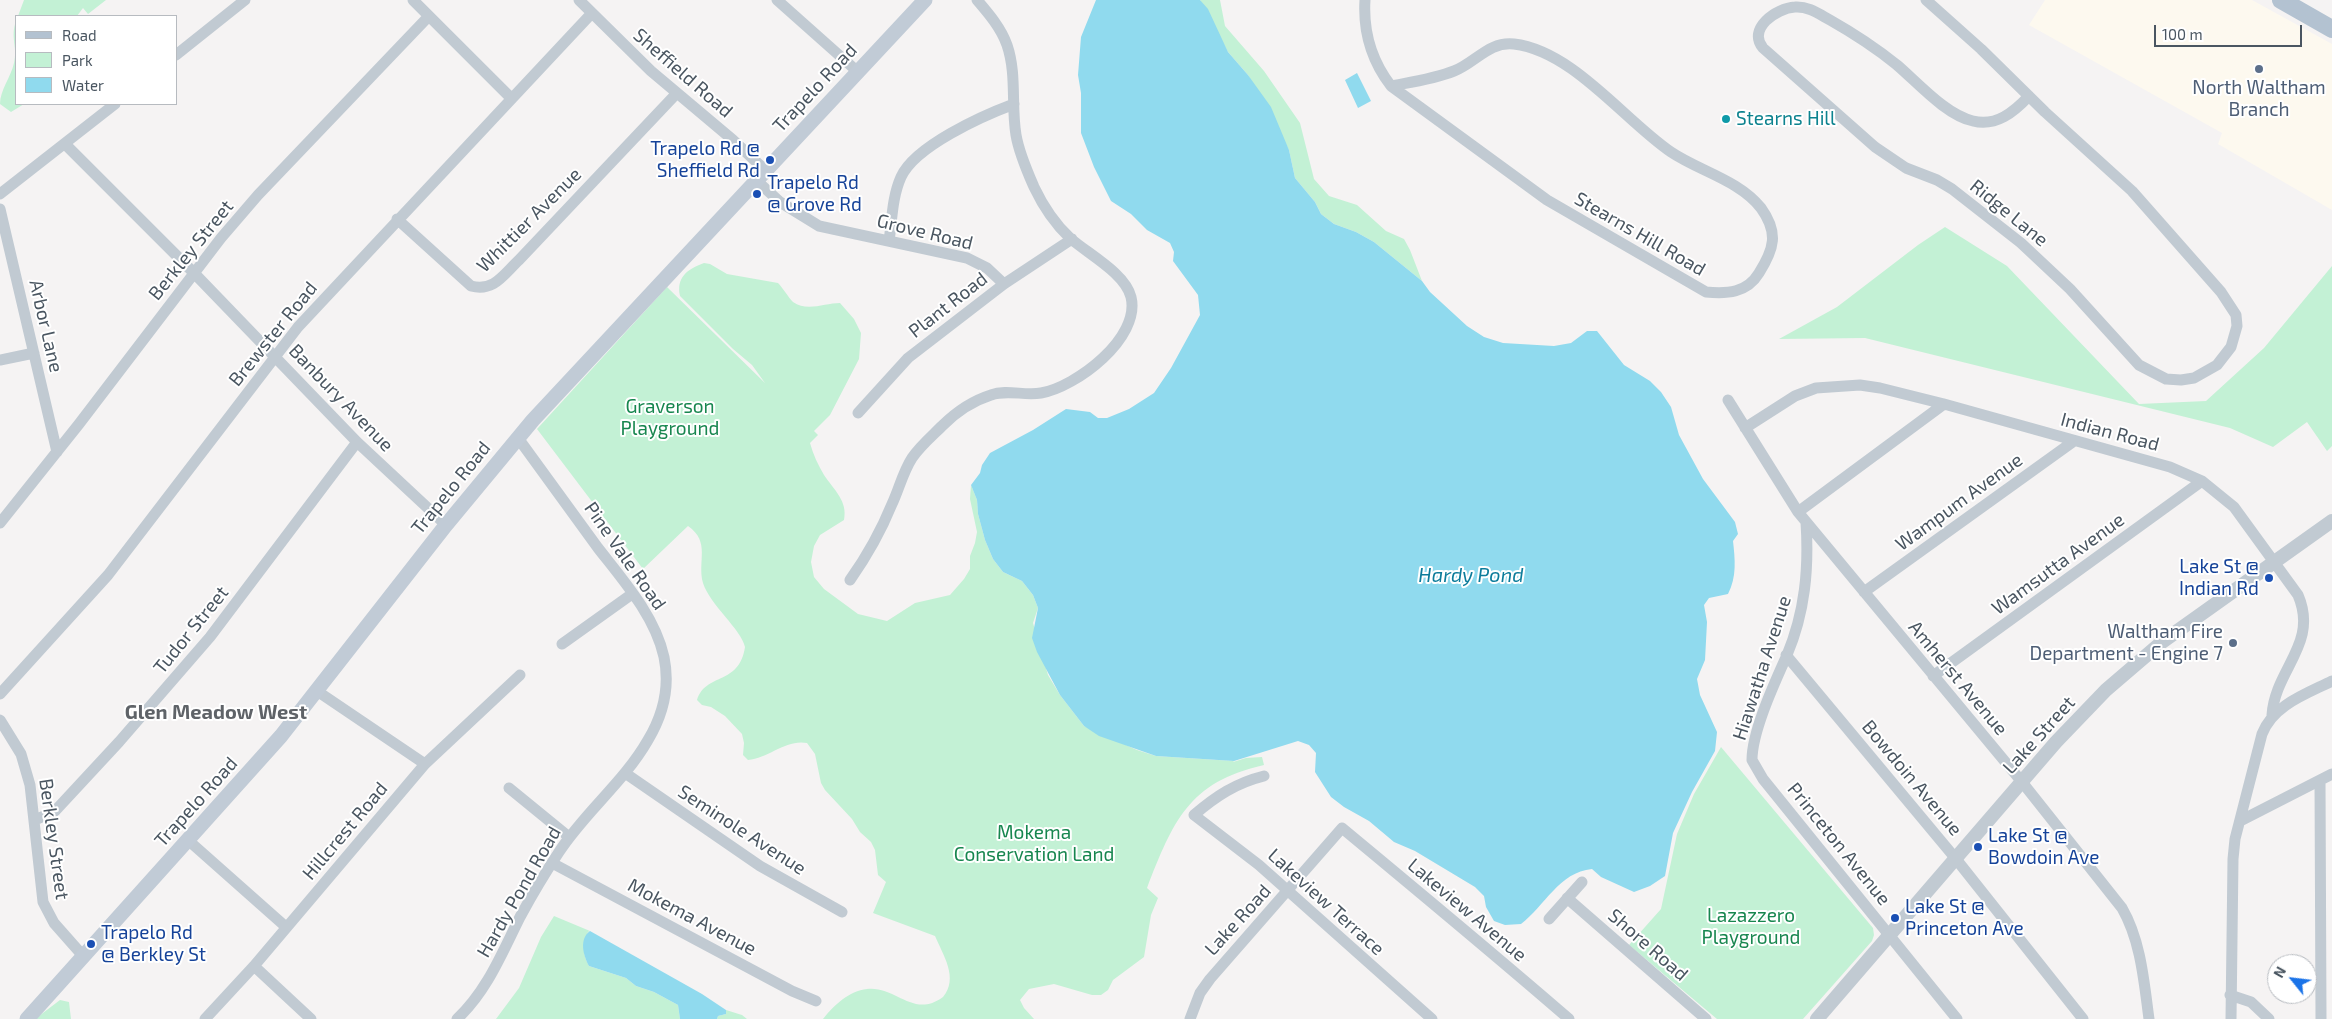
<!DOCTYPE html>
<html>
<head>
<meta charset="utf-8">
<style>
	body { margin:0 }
	#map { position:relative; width:2332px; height:1019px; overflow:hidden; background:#f5f3f3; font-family:"Exo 2",sans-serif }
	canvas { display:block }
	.legend { position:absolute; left:15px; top:15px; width:162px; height:90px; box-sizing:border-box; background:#fff; border:1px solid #b7bbc0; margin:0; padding:6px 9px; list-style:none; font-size:15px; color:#4a5661 }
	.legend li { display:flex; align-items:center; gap:10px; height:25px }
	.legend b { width:25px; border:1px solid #b7bbc0 }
	.north { position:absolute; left:2267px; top:954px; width:50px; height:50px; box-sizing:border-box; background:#fff; border:1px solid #b7bbc0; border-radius:50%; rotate:299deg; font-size:14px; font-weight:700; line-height:20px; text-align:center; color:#4a5661 }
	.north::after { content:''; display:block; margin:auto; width:18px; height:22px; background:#1a73e8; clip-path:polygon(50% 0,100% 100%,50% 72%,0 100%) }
	.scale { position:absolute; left:2154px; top:25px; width:148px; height:22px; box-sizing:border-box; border:2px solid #4a5661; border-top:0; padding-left:6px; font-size:15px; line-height:18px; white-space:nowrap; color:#4a5661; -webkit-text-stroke:4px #fff; paint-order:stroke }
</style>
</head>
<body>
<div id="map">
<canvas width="2332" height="1019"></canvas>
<ul class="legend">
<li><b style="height:6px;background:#b3c2d1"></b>Road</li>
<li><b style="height:14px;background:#c3f1d5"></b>Park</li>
<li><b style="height:14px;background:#90daee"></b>Water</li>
</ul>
<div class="north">N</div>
<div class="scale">100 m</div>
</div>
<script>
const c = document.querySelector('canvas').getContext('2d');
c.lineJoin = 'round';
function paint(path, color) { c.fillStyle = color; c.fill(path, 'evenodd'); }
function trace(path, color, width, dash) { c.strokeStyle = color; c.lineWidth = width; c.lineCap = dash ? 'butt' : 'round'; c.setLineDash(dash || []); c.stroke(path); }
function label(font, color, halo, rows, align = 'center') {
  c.font = font + ' "Exo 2",sans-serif'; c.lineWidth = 4; c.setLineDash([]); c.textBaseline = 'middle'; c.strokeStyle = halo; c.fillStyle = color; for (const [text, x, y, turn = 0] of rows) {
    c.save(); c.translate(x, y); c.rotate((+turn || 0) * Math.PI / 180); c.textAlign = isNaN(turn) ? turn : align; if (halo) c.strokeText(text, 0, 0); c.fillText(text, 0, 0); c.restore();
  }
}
paint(new Path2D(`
	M2045,0H2252L2332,44V210L2218,144L2222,133L2029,25Z`), '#fdf9ef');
paint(new Path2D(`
	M24,0H106L88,14L83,8L77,16H18Z
	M1200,0H1220L1225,26L1264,71L1300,123L1314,179L1329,196L1357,205L1386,231L1404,239L1410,250L1422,281L1374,242L1356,232L1334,224L1321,214L1315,202L1295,178L1289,150L1248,75L1228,52Z
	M16,21V104H24L11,112L0,104C0,90 11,77 14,63C18,47 10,38 16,21Z
	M1945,227L2007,266L2139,404L2206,401L2264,348L2332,266V446L2327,451L2307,422L2273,447L2230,428L1865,338L1779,339L1837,307L1918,245Z
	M704,263L710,264L727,274L778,283C783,288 788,297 793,302C807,312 825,303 840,303L854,319L861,333L859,359L830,415L814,431L818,435L810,443C813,454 818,465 824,475C834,490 848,501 844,520L820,535L814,546L811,562L814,577L824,589L858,614L887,621L915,603L950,595L964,579L970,569V556L975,543L977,532L970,499L971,485L977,500L978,514L985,540L993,559L1003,572L1022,581L1033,595L1038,608L1033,623L1048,675L1060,695L1084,726L1137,750L1156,756L1234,761L1233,762L1246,758L1262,757L1264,765C1188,782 1173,822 1147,888L1158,898L1151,915L1144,957L1113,980L1108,990L1101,995H1092L1054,984L1029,989L1020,1000L1024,1008L1034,1019H823C834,1005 849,991 867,989C897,986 913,1019 943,997C959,978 943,955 935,936L873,913L886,882L878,875L875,850L871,842L860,832L852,819L825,790L821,783L815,754L807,743C786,739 769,758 748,760L743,755L744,743L742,734L725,716L711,707L702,705L697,700C706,672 739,686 745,647C741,629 710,605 703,583C697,561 711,542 688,526L643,569L537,429L667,287L765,383L752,365L733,349L680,296C676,278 687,269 704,263Z
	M1721,747L1873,928L1874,935L1872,941L1803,1019H1717L1629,945L1661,909L1677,834L1694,794Z
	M554,916L590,931L588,932C583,945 582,953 589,966L626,978L636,986L654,992L678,1005L680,1019H496L519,988L541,937Z
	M60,1000L69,1002L71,1019H35Z
	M726,1010L742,1015L747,1019H717L718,1016L726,1014Z`), '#c3f1d5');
paint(new Path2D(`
	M1096,0H1200L1208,9L1228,52L1248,75L1271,107L1289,150L1295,178L1315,202L1321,214L1334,224L1356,232L1374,242L1422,281L1430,292L1467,326L1484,337L1503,343L1554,346L1571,343L1587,331H1597L1624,365L1650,381L1661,392L1671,407L1679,435L1703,479L1735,522L1738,534L1733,541C1735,559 1737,577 1728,594L1709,598L1704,605L1707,622L1705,660L1697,679L1700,695L1717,732L1715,751L1692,792L1673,833L1665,876L1650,886L1634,892L1601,877L1592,869C1559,872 1545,906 1521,924L1505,925L1494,921L1486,907L1484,896L1475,887L1415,851L1394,842L1369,821L1344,807L1331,797L1315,772L1316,753L1309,745L1298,741L1234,761L1156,756L1099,736L1084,726L1060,695L1037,652L1032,638L1038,608L1033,595L1022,581L1003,572L993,559L985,540L978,514L977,500L971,485L980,473L982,465L990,453L1033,430L1066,409L1090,412L1098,418H1107L1129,409L1154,393L1171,368L1200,315L1198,295L1173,261L1174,252L1170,243L1147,230L1131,214L1111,201L1094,167L1081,133V93L1078,75L1081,37Z
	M1357,73L1371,101L1358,108L1345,80Z
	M590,931L702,994L726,1010V1014L718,1016L717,1019H680L678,1005L654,992L636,986L626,978L589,966C583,955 579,939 590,931Z`), '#90daee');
trace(new Path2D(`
	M413,0L511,98
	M579,0L651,71L733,140L765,170
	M777,0L858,72
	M1365,0C1363,32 1371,60 1391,86L1547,200L1706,292C1727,294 1747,293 1759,273C1774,249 1779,233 1761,208C1739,180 1699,171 1671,152C1624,120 1573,51 1514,44C1489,41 1475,63 1454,71C1434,79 1412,82 1391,86
	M1926,0L1981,49L2045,112L2132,191L2221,292L2236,315L2237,326L2231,347L2217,365L2194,378L2181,380L2166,379L2139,365L2070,289L2021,243L1952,189L1937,180L1906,168L1875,147L1763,48C1747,29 1776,8 1795,7C1808,6 1819,14 1830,20C1853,33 1876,48 1897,65C1918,83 1946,115 1973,121C1996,127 2014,112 2029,96
	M176,55L245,0
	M65,144L194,273L357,442L446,525
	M756,180L780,202L819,226L967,258L987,268L1004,284
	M0,194L115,104
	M0,209L57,452
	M397,219L471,286C494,292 503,275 519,260L677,93
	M889,241C892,221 892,197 901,177C915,146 982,116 1014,104
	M0,360L34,353
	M1728,400L1798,512L2022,782L2122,908C2141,941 2144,982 2149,1019
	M858,413L908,358L1004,284L1072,239
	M1745,428L1795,396L1816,388L1860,385L1880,388L1944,404L2170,467L2202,481L2234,507L2298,595C2319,644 2275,669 2272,715
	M1798,512L1944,404
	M1806,522C1809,569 1805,612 1787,655C1775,682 1752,731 1752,760L1763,779L1957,1019
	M0,523L79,424L221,238L258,195L429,16
	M850,580C867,556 881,531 892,504C899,489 903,472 912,458C920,446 932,436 942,426C956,412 972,401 991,395C1007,389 1024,396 1041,393C1076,387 1141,338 1131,297C1125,273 1088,254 1070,238C1055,224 1043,206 1034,187C1027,171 1019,153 1016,135C1011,106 1017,74 1007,45C1001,28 989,14 977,0
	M1864,592L2074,441
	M562,644L632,594
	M1786,655L1956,859L2083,1019
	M1933,676L2202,481
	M317,691L425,764
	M0,694L108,575L298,327L592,13
	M0,720L21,754L30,785L43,902L54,923L84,957
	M625,773L760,866L842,912
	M1264,776C1236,783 1216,796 1194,815L1259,865L1432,1019
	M2320,780L2321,1019
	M509,788L569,837
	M35,820L55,811L119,742L210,637L357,442
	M2240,821L2332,774
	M189,841L286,927
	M552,863L792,991L816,1001
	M1567,898L1706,1019
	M1549,919L1582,882
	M254,966L311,1019
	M2230,995L2251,1002L2269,1019
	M205,1019L254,966L425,764L520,675
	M457,1019C487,991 502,953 520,917C532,895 545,873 559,852C585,812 624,782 648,740C663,715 670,686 664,657C655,616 623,580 598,548C571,511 545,475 518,438
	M1190,1019L1200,993L1210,979L1342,828C1418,891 1494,954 1569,1019
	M2231,1019L2233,859L2235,839L2262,734C2273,705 2306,694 2332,681`), '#c1cad2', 11);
trace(new Path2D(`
	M1817,1019L2056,742L2106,690L2162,642L2332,521`), '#c1cad2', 14);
trace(new Path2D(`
	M27,1019L281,736L446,525L533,420L925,0`), '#c1cbd6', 15);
trace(new Path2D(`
	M2281,0L2332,29`), '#b3c2d1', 18);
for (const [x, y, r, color] of [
	[2259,69,5,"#5c6f8a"],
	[1726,119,5,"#0f9aa8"],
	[770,160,5,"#1a4fb4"],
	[757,194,5,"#1a4fb4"],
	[2269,578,5,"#1a4fb4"],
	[2233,643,5,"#5c6f8a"],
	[1978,847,5,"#1a4fb4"],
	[1895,918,5,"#1a4fb4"],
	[91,944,5,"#1a4fb4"]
]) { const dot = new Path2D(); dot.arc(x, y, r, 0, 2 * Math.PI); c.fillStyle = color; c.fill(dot); trace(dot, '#fff', 2); }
label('19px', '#4a5661', '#fff', [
	["Sheffield Road",683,73,41],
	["Trapelo Road",815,88,-47],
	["Ridge Lane",2009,213,39],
	["Whittier Avenue",529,220,-45],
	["Grove Road",925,232,14],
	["Stearns Hill Road",1640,234,30],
	["Berkley Street",191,250,-51],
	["Plant Road",948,305,-38],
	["Arbor Lane",46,326,77],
	["Brewster Road",273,334,-51],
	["Banbury Avenue",341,398,46],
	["Indian Road",2110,432,15],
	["Trapelo Road",451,488,-51],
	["Wampum Avenue",1959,502,-36],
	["Pine Vale Road",625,556,55],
	["Wamsutta Avenue",2058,564,-36],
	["Tudor Street",191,630,-51],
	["Hiawatha Avenue",1762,668,-72],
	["Amherst Avenue",1958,678,50],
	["Lake Street",2039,735,-48],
	["Bowdoin Avenue",1912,778,50],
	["Trapelo Road",196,802,-48],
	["Seminole Avenue",742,830,33],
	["Hillcrest Road",345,831,-50],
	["Berkley Street",54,839,82],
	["Princeton Avenue",1839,844,51],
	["Hardy Pond Road",519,892,-60],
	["Lakeview Terrace",1326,902,42],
	["Lakeview Avenue",1467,910,40],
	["Mokema Avenue",692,917,28],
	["Lake Road",1238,920,-48],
	["Shore Road",1648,945,41]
]);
label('19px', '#4e5e75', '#fff', [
	["North Waltham",2259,88],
	["Branch",2259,110],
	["Waltham Fire",2223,632,"right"],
	["Department - Engine 7",2223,654,"right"]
]);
label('19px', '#0d838f', '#fff', [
	["Stearns Hill",1736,119]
], 'left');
label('19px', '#164399', '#fff', [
	["Trapelo Rd @",760,149,"right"],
	["Sheffield Rd",760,171,"right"],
	["Trapelo Rd",767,183],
	["@ Grove Rd",767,205],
	["Lake St @",2259,567,"right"],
	["Indian Rd",2259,589,"right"],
	["Lake St @",1988,836],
	["Bowdoin Ave",1988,858],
	["Lake St @",1905,907],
	["Princeton Ave",1905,929],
	["Trapelo Rd",101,933],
	["@ Berkley St",101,955]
], 'left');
label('19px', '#17864f', '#fff', [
	["Graverson",670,407],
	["Playground",670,429],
	["Mokema",1034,833],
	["Conservation Land",1034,855],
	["Lazazzero",1751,916],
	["Playground",1751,938]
]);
label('italic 20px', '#0c7c9b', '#fff', [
	["Hardy Pond",1471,575]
]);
label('bold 20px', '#5f6368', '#fff', [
	["Glen Meadow West",216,712]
]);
</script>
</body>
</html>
